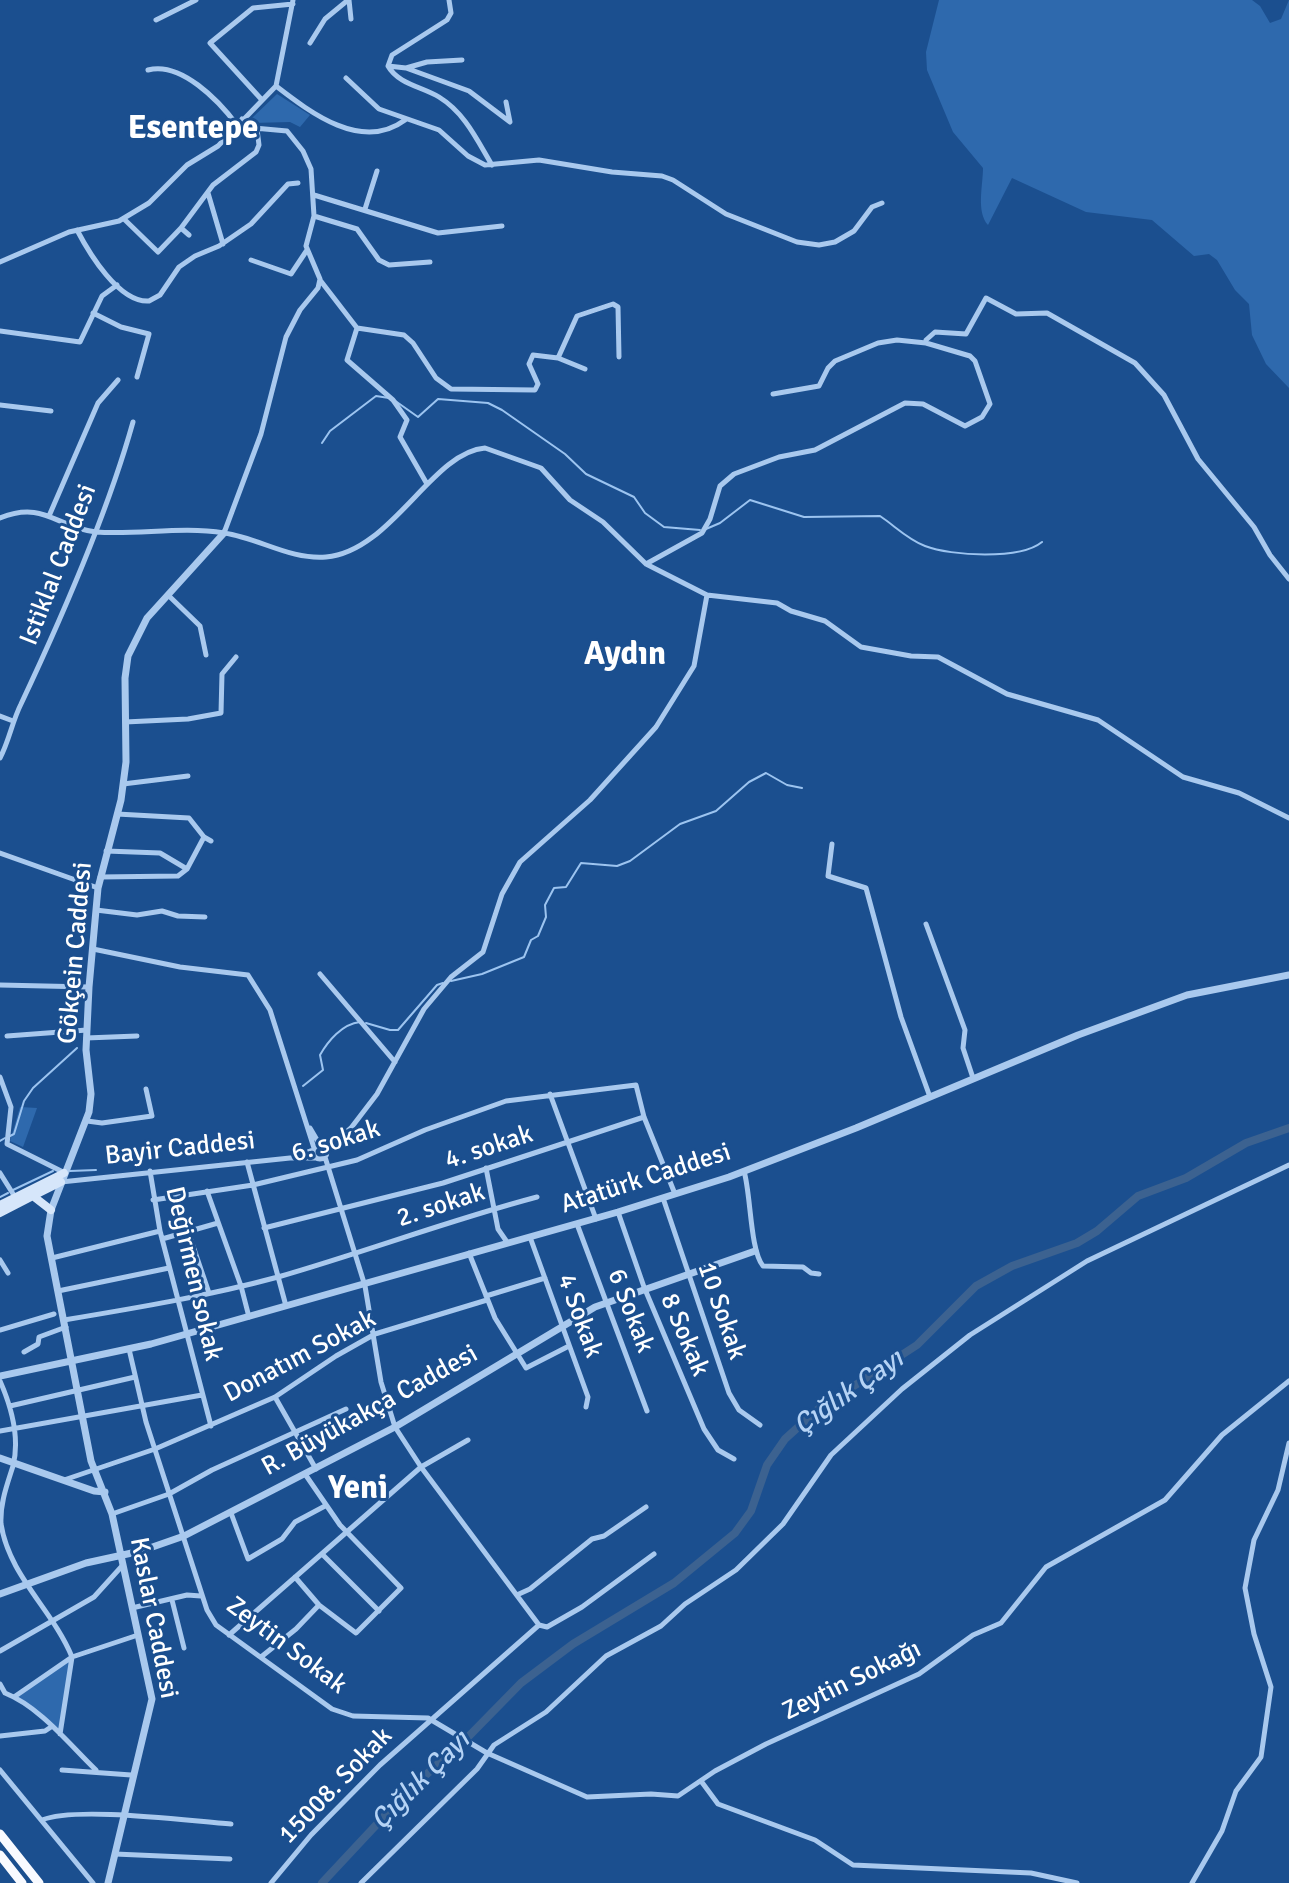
<!DOCTYPE html>
<html>
<head>
<meta charset="utf-8">
<style>
	body { margin:0 }
	canvas { display:block; background:#1b4f8f }
</style>
</head>
<body>
<canvas width="1289" height="1883"></canvas>
<script>
const c = document.querySelector('canvas').getContext('2d');
c.lineJoin = 'round';
function paint(path, color) { c.fillStyle = color; c.fill(path, 'evenodd'); }
function trace(path, color, width, dash) { c.strokeStyle = color; c.lineWidth = width; c.lineCap = dash ? 'butt' : 'round'; c.setLineDash(dash || []); c.stroke(path); }
function label(font, color, halo, rows, align = 'center') {
  c.font = font + ' Signika,sans-serif'; c.lineWidth = 6; c.setLineDash([]); c.textBaseline = 'middle'; c.strokeStyle = halo; c.fillStyle = color; for (const [text, x, y, turn = 0] of rows) {
    c.save(); c.translate(x, y); c.rotate((+turn || 0) * Math.PI / 180); c.textAlign = isNaN(turn) ? turn : align; if (halo) c.strokeText(text, 0, 0); c.fillText(text, 0, 0); c.restore();
  }
}
paint(new Path2D(`
	M939,0H1252L1260,6L1270,23L1281,19L1289,0V388L1266,364L1252,335L1249,304L1235,290L1217,260L1209,254L1194,256L1152,220L1086,212L1012,178L988,225C976,212 983,185 983,168L953,132L927,70L926,52Z
	M277,94L310,115L300,127L290,122L252,123V118Z
	M20,1107L37,1108L23,1147L10,1141Z
	M72,1657L60,1734L14,1697Z`), '#2e69ad');
trace(new Path2D(`
	M394,400L418,417L438,399L488,403L502,410L565,454L586,474L634,497L645,513L664,527L700,530
	M322,443L330,431L376,396L389,398
	M706,529L720,523L750,500L804,517L880,516C895,526 907,539 925,546C951,556 1020,560 1042,542
	M451,981L482,974L524,957L531,940L538,936L546,917L545,905L554,888L566,887L581,863L617,866L630,861L680,824L716,811L749,782L766,773L787,785L802,788
	M366,1023L390,1030H398L437,985L443,983
	M303,1086L323,1070L320,1055C328,1041 342,1024 360,1022
	M10,1136L14,1134L24,1101L33,1088L77,1048
	M0,1141L5,1138
	M70,1171L96,1170
	M13,1190L53,1171
	M0,1197L8,1193`), '#9cc4f0', 2);
trace(new Path2D(`
	M322,1883L407,1792L470,1735L521,1683L573,1644L674,1583L735,1533L751,1511L767,1465L785,1439L817,1410L917,1345L976,1286L1012,1266L1077,1243L1097,1231L1138,1196L1186,1178L1246,1143L1289,1128`), '#3c6290', 8);
trace(new Path2D(`
	M349,0L351,19
	M449,0L451,13L447,20L392,55L388,66C398,84 423,87 439,97C465,113 477,140 492,165
	M156,20L196,0
	M310,43L325,19L348,0
	M388,66L406,68L469,91L510,122L506,102
	M406,68L427,62L462,60
	M148,70C181,61 219,101 237,125
	M346,78L379,109L439,130L468,156L485,165L539,160L612,172L662,176L673,180L726,214L797,242L819,245L835,242L854,231L872,207L882,203
	M276,86C311,113 362,152 405,120
	M262,100L210,43L253,8L293,4
	M208,193L223,244
	M314,195L438,233L502,226
	M365,209L377,171
	M314,216L357,229L379,260L389,265L430,262
	M124,219L158,252L181,228
	M77,230C89,253 119,303 149,301L160,295L179,267L195,256L219,246L251,224L288,184L298,183
	M189,235L181,228L213,185L256,152L259,145L257,129
	M251,260L291,274L307,250
	M0,262L69,232L119,221L149,203L187,165L218,146L276,86L293,0
	M320,280L357,328L347,360L393,400L407,420L400,437L427,484
	M93,313L121,327L149,334L137,377
	M357,328L404,335L413,343L436,378L451,389L535,390L538,384L529,364L533,355L558,358L585,369
	M0,331L80,342L102,296L117,285
	M558,358L577,316L613,304L618,307L619,357
	M773,394L819,386L828,368L835,361L878,343L897,340L926,343
	M0,405L51,411
	M49,516L98,403L118,380
	M0,518C44,500 57,528 96,532C139,535 182,526 224,533C259,538 290,560 326,557C391,552 432,452 485,448L541,468L570,500L603,522L646,564L707,595L777,603L791,611L825,621L861,647L911,656L938,657L1007,694L1098,720L1183,777L1239,793L1289,818
	M224,533L261,434L286,337L300,310L318,288L320,279L306,246L314,216L311,169L303,151L287,131L254,128L242,119
	M646,564L702,533L710,519L720,486L734,474L779,457L815,450L905,403L923,404L965,426L982,417L990,404L975,361L970,356L926,343V340L935,332L966,334L986,298L1016,314L1047,313L1135,363L1164,395L1198,459L1254,527L1270,555L1289,579
	M168,595L200,626L206,655
	M0,716L13,721
	M125,722L188,719L221,713L222,674L236,657
	M0,758C9,741 12,722 21,704C62,617 107,515 133,422
	M123,784L188,776
	M117,814L189,818L204,837L211,841
	M832,844L828,876L866,888L901,1017L930,1097
	M106,851L160,853L187,869
	M0,853L98,888
	M100,877L178,876L187,869L204,837
	M96,910L137,915L162,911L178,916L205,917
	M926,924L965,1030L963,1048L973,1078
	M93,949L180,967L248,975L270,1010L314,1148
	M320,974L395,1062
	M0,985L89,987
	M7,1036L87,1030
	M86,1038L137,1036
	M0,1077L11,1107L7,1144L65,1173
	M550,1094L596,1219
	M87,1121L102,1123L152,1116L146,1089
	M310,1128L320,1145
	M313 1152a7 7 0 1 1 14 0a7 7 0 1 1-14 0Z
	M326,1149L351,1128L377,1094L424,1009L451,977L483,952L502,894L520,862L590,800L656,727L694,666L707,595
	M293,1157L313,1150
	M325,1157L365,1286L381,1382L395,1427L421,1467L539,1625
	M247,1162L286,1306
	M486,1168L498,1229L507,1242
	M150,1171L160,1231L211,1426
	M744,1171C751,1195 750,1250 763,1266L803,1267L811,1273L819,1274
	M0,1173L15,1197
	M61,1182L290,1158H315
	M207,1191L241,1286L249,1317
	M176,1196L209,1293
	M663,1198L729,1393L739,1410L760,1425
	M153,1200L253,1185L357,1160L425,1130L506,1101L636,1085L644,1117L675,1194
	M618,1212L644,1287L704,1429L718,1450L734,1459
	M577,1224L647,1411
	M264,1228L443,1183L644,1117
	M530,1237L588,1397L586,1407
	M162,1239L218,1223
	M469,1253L495,1318L526,1368L569,1346
	M52,1258L160,1231
	M0,1260L8,1273
	M58,1291L169,1268
	M486,1296L545,1278
	M64,1320C136,1308 208,1296 278,1277C365,1252 450,1220 537,1197
	M0,1330L54,1314
	M129,1349L146,1422L207,1610L216,1625L332,1709L353,1716L428,1718L487,1753L587,1797L651,1794L678,1796L715,1771L766,1744L919,1674L973,1635L1001,1623L1046,1567L1165,1500L1222,1435L1289,1381
	M24,1352L38,1344L39,1337L66,1327
	M0,1381C11,1406 20,1438 13,1466C7,1485 0,1503 1,1524C9,1576 53,1610 72,1657L138,1635
	M275,1397L316,1469
	M10,1406L135,1377
	M0,1431L202,1395
	M64,1480L155,1449L275,1397L336,1356L375,1334L487,1300
	M231,1513L248,1559L282,1539L295,1522L325,1506
	M112,1514L169,1494L212,1470L346,1409
	M322,1554L379,1611
	M295,1577L319,1605L356,1633L401,1588L340,1525L305,1474
	M519,1594L530,1589L592,1539L604,1536L646,1507
	M172,1600L184,1648
	M132,1608L187,1595L201,1596
	M229,1635L421,1467L468,1440
	M0,1651L94,1597L122,1566
	M261,1657L296,1629L319,1605
	M0,1684L5,1693C40,1707 69,1744 96,1770
	M14,1697L72,1657
	M60,1734L72,1657
	M0,1736L45,1731L51,1727
	M0,1770L93,1883
	M62,1770L131,1775
	M701,1781L718,1804L815,1840L853,1865L1031,1873L1077,1883
	M42,1820C76,1806 188,1821 231,1824
	M115,1854L230,1859
	M271,1883L311,1835L380,1765L539,1625L547,1627L582,1607L654,1554
	M361,1883L477,1769L494,1745L546,1712L606,1656L661,1626L685,1604L736,1570L783,1524L831,1455L902,1389L970,1335L1087,1261L1289,1165
	M1192,1883L1222,1831L1236,1791L1261,1757L1271,1687L1254,1634L1245,1588L1254,1540L1278,1490L1289,1443`), '#a9c9ee', 5);
trace(new Path2D(`
	M0,1376L151,1344L618,1212L729,1177L856,1128L1078,1035L1187,995L1289,975
	M0,1458L94,1491L105,1492
	M0,1594L86,1563L141,1551L184,1536L395,1427L595,1307L755,1251
	M108,1883L152,1699L112,1514L91,1461L47,1236L51,1210L89,1112L91,1094L86,1050L89,987L98,888L121,800L126,762L125,678L128,656L147,618L224,533`), '#a9c9ee', 7);
trace(new Path2D(`
	M33,1196L61,1182
	M0,1205L64,1173
	M0,1213L33,1196L51,1210`), '#d6e6fa', 8);
trace(new Path2D(`
	M0,1834L39,1883
	M0,1855L22,1883`), '#f8faff', 9);
label('26px', '#fff', '#1b4f8f', [
	["Istiklal Caddesi",59,565,-69],
	["Gökçein Caddesi",76,953,-85],
	["6. sokak",336,1142,-17],
	["4. sokak",489,1148,-18],
	["Bayir Caddesi",180,1149,-6],
	["Atatürk Caddesi",646,1179,-18],
	["2. sokak",441,1206,-18],
	["Değirmen sokak",193,1274,77],
	["6 Sokak",630,1311,69],
	["10 Sokak",721,1311,71],
	["4 Sokak",579,1316,70],
	["8 Sokak",684,1335,67],
	["Donatım Sokak",300,1357,-28],
	["R. Büyükakça Caddesi",370,1411,-29],
	["Kaslar Caddesi",153,1618,79],
	["Zeytin Sokak",286,1646,37],
	["Zeytin Sokağı",852,1681,-26],
	["15008. Sokak",336,1786,-46]
]);
label('italic 28px', '#b5d3f5', '#1b4f8f', [
	["Çığlık Çayı",849,1393,-35],
	["Çığlık Çayı",421,1781,-45]
]);
label('bold 33px', '#fff', '#1b4f8f', [
	["Esentepe",193,129],
	["Aydın",625,655],
	["Yeni",358,1489]
]);
</script>
</body>
</html>
